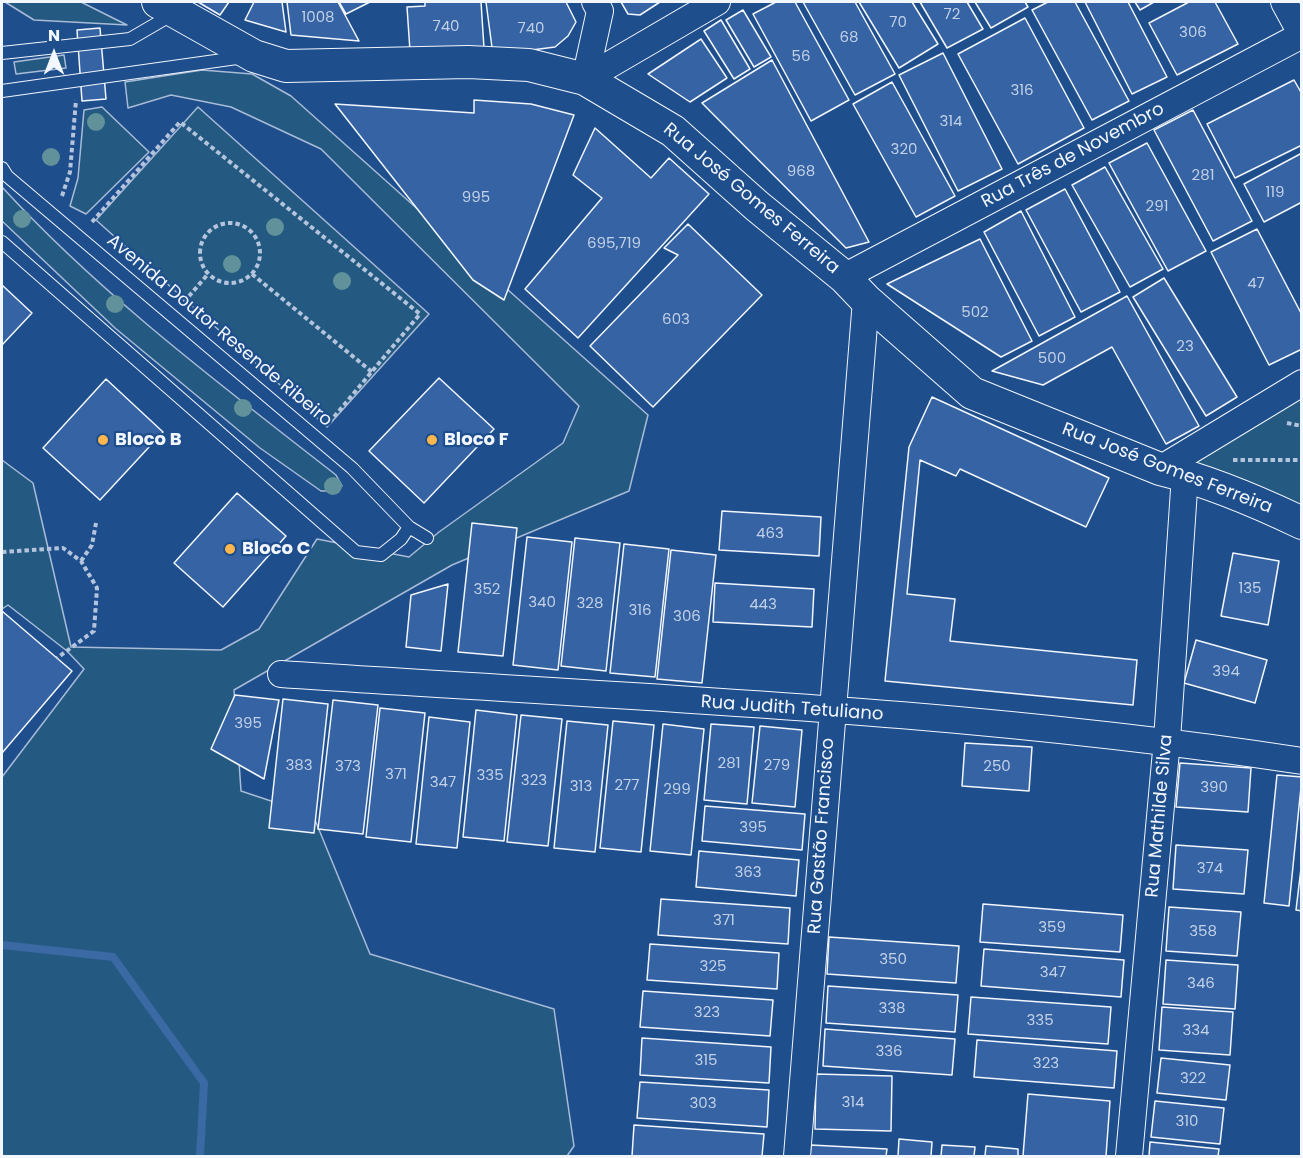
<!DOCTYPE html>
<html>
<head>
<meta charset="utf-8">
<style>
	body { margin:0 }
	#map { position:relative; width:1303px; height:1158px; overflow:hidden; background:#1f4e8c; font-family:Poppins,sans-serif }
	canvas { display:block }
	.frame { position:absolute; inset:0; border:3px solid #f2f6ff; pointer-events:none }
	.north { position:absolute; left:24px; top:24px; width:60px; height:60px; -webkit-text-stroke:4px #1f4e8c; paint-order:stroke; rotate:0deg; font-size:16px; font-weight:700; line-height:24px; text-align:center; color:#f2f6ff }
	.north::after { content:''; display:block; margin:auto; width:21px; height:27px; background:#f2f6ff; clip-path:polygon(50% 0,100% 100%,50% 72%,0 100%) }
</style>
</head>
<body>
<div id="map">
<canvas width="1303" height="1158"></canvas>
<div class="frame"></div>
<div class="north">N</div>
</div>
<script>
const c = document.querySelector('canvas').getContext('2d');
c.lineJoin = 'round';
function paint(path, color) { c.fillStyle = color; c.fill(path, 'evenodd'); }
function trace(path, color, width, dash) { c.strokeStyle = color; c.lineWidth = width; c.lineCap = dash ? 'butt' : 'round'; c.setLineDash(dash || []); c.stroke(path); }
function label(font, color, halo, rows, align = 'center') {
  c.font = font + ' Poppins,sans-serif'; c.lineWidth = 4.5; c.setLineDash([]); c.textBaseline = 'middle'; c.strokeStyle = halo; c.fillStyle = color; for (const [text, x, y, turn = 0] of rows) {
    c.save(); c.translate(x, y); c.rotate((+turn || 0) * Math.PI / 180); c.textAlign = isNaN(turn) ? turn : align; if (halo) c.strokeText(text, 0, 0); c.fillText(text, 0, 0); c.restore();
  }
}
const green = new Path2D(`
	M5,2H81L127,25L34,20Z
	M64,55L66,68L16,74L14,62Z
	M202,70L252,74L291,96L648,415L629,491L452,565L234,690L241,791L313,815L370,954L554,1009L574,1146L567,1156H3L2,1154V777L84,669L67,651L8,605L2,609V460L33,483L71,647L221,650L259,629L317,539L409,557L439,532L563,443L579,406L321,149L231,107L171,95L128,108L125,82Z
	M102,107L149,152L86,214L70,206L78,178L84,110Z
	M198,107L429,314L327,427L96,220Z
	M2,187C101,295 221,385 336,475L342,486L335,491H321L260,448L115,328L2,221Z
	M1301,396V520L1191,470L1192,455Z`);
paint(green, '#245a82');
trace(green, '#a8bbd7', 1.5);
trace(new Path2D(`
	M2,945L113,957L204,1083L200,1156`), '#3b69a3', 8);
const building = new Path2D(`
	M198,2H229L220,15Z
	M254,2H282L286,32L245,20Z
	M287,2H338L359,41L291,35Z
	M339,2H370L346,14Z
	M425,2H481L484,48L410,51L407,7L425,6Z
	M486,2H566L576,22L568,36L555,47L493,55Z
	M621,2H660L640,15L628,14Z
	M776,2H795L849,100L811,121L753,14Z
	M803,2H855L895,74L855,95Z
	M859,2H912L938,44L899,68Z
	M920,2H967L983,29L947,48Z
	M975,2H1025L1028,7L991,28Z
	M1048,2H1075L1129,101L1092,120L1032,10Z
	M1085,2H1128L1167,77L1132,94Z
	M1135,2H1154L1140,10Z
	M1189,2H1215L1238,44L1177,75L1149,23Z
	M743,10L771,57L754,67L726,20Z
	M1025,18L1084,128L1018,164L958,54Z
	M721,20L750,69L734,79L704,31Z
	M100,28L106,99L82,101L77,30Z
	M701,39L727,78L690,102L648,74Z
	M943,53L1002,169L958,191L899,75Z
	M772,60L869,242L846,248L702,103Z
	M1294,80L1302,94V145L1235,178L1207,124Z
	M892,82L955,196L916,217L853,104Z
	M474,100L531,104L574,115L504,300L473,280L335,104L474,113Z
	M1193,110L1252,221L1213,241L1154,130Z
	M595,128L651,178L669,158L709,194L578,338L525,289L602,198L573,175Z
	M1147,143L1206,251L1168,271L1109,163Z
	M1302,153V202L1264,222L1244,184Z
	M1105,167L1163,269L1130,287L1072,185Z
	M1065,189L1120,292L1081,312L1026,210Z
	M1021,211L1075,317L1039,336L984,232Z
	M688,224L762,295L653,407L590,346L678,255L664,248Z
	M1257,229L1302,315V349L1269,365L1211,252Z
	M980,239L1032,341L1001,357L887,284Z
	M1164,278L1237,397L1206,416L1133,297Z
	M2,285L32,313L2,345Z
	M1127,296L1199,426L1166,444L1112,347L1043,385L992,371Z
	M439,378L494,429L424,503L369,451Z
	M106,379L163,432L100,500L43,448Z
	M932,397L1109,478L1086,527L960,469L956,476L920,460L907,594L955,599L950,641L1137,660L1133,705L885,681L909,447Z
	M237,493L286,536L223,607L174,563Z
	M722,511L821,517L819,556L719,550Z
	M472,523L517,528L503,656L458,652Z
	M527,537L572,542L558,670L513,665Z
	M575,538L620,543L606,671L561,666Z
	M624,544L669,549L655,677L610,673Z
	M671,550L716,555L702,683L657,679Z
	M1233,553L1279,561L1268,625L1221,616Z
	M715,583L814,589L812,627L713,622Z
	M448,584L441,651L406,647L411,595Z
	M2,611L72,671L2,753Z
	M1196,640L1267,660L1255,703L1184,683Z
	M235,695L279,700L264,779L211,749Z
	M283,699L328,704L314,833L269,828Z
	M333,700L378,705L363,834L318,829Z
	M380,708L425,713L411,842L366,837Z
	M476,710L517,715L504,841L463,837Z
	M521,715L562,719L548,846L507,842Z
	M429,717L470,722L457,848L416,844Z
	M567,721L608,725L595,852L554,848Z
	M613,721L654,725L641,852L600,848Z
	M663,724L704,729L691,855L650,851Z
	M711,724L754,727L747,804L704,800Z
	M760,726L802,730L795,807L752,803Z
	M965,743L1032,747L1029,791L962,786Z
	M1180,763L1251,768L1248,812L1176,807Z
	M1277,775L1302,777L1289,906L1264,903Z
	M705,806L805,814L802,850L702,841Z
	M1176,845L1248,850L1244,894L1173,889Z
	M699,851L799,860L796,896L696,887Z
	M1302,860V911L1296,910Z
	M661,899L790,908L788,944L658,935Z
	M983,904L1123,915L1120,952L980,942Z
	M1169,907L1241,912L1237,956L1166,951Z
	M829,937L959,946L956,983L827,974Z
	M650,944L779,953L777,989L647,980Z
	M984,949L1124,960L1121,997L981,986Z
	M1166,960L1238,965L1235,1009L1163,1004Z
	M828,986L958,995L955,1032L826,1023Z
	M643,991L773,1000L770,1036L640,1027Z
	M971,997L1111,1007L1108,1044L968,1034Z
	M1162,1007L1233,1012L1230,1055L1159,1050Z
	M825,1029L955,1039L952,1075L823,1066Z
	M642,1038L771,1047L769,1083L640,1075Z
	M977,1040L1117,1051L1114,1088L974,1077Z
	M1161,1058L1230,1065L1226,1100L1157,1093Z
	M816,1074L892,1076L891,1131L815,1129Z
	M640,1082L769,1090L767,1127L637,1118Z
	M1028,1094L1110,1101L1106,1156H1023Z
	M1155,1101L1224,1108L1220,1144L1151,1137Z
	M634,1125L764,1134L762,1156H632Z
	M899,1139L932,1142L931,1156H898Z
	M1150,1142L1219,1149L1218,1156H1149Z
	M811,1145L887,1149L886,1156H810Z
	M942,1145L975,1147L974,1156H941Z
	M986,1146L1018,1149V1156H985Z`);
paint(building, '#3563a3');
trace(building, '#f2f6ff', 1.5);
const service = new Path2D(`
	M2,53L130,39L173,14
	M2,91L244,57
	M2,168L7,176L352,468L409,527L427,538
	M2,242L356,552L381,555L401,539L409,527`);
const minor = new Path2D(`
	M1284,2L1302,35
	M585,79L717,2
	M585,79L600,11L595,2
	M844,277L1302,35
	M1160,469L1302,383
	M281,674C621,697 964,709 1302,761
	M797,1156L866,300
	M1129,1156L1167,740L1185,475`);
const tertiary = new Path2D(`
	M158,2L254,56L286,66L468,62L529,65L585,79L673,131L757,206L844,277L866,300L972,393L1160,469C1209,481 1256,501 1302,523`);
trace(service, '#f2f6ff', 14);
trace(minor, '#f2f6ff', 28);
trace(tertiary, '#f2f6ff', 34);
trace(new Path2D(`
	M62,196L70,172L76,100
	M92,222L180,122L420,314L329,423
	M200 253a30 30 0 1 1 60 0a30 30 0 1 1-60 0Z
	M252,274L372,372
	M184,302L208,274
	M1287,423L1302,426
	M1233,460H1302
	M2,552L63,548L81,561L97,588L94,631L57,658
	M81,561L92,545L96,523`), '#b3c4dc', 4, [4.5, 3]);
trace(service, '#1f4e8c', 12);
trace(minor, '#1f4e8c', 26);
trace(tertiary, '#1f4e8c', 32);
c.fillStyle = '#61919a';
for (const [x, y] of [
	[96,122],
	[51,157],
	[22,219],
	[275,227],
	[232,264],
	[342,281],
	[115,304],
	[243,408],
	[333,486]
]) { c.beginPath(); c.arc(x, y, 9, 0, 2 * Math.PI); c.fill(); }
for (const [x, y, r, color] of [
	[103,440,6,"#ffb74d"],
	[432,440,6,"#ffb74d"],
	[230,549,6,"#ffb74d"]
]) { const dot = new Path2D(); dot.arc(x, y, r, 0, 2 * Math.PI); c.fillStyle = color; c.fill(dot); trace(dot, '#1f4e8c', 2); }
label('15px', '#c3d1e8', null, [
	["72",952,15],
	["1008",318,18],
	["70",898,23],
	["740",446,27],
	["740",531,29],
	["306",1193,33],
	["68",849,38],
	["56",801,57],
	["316",1022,91],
	["314",951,122],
	["320",904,150],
	["968",801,172],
	["281",1203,176],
	["119",1275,193],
	["995",476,198],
	["291",1157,207],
	["695,719",614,244],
	["47",1256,284],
	["502",975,313],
	["603",676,320],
	["23",1185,347],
	["500",1052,359],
	["463",770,534],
	["135",1250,589],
	["352",487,590],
	["340",542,603],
	["328",590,604],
	["443",763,605],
	["316",640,611],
	["306",687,617],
	["394",1226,672],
	["395",248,724],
	["281",729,764],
	["383",299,766],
	["279",777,766],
	["373",348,767],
	["250",997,767],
	["371",396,775],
	["335",490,776],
	["323",534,781],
	["347",443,783],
	["277",627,786],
	["313",581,787],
	["390",1214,788],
	["299",677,790],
	["395",753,828],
	["374",1210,869],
	["363",748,873],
	["371",724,921],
	["359",1052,928],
	["358",1203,932],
	["350",893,960],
	["325",713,967],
	["347",1053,973],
	["346",1201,984],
	["338",892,1009],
	["323",707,1013],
	["335",1040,1021],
	["334",1196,1031],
	["336",889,1052],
	["315",706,1061],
	["323",1046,1064],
	["322",1193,1079],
	["314",853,1103],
	["303",703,1104],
	["310",1187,1122]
]);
label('18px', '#f2f6ff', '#1f4e8c', [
	["Rua Três de Novembro",1073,156,-28],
	["Rua José Gomes Ferreira",751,199,40],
	["Avenida Doutor Resende Ribeiro",219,331,40],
	["Rua José Gomes Ferreira",1167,469,21],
	["Rua Judith Tetuliano",792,709,4],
	["Rua Mathilde Silva",1160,816,-85],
	["Rua Gastão Francisco",822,836,-86]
]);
label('bold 18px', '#f2f6ff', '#1f4e8c', [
	["Bloco B",115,440],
	["Bloco F",444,440],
	["Bloco C",242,549]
], 'left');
</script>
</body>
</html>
